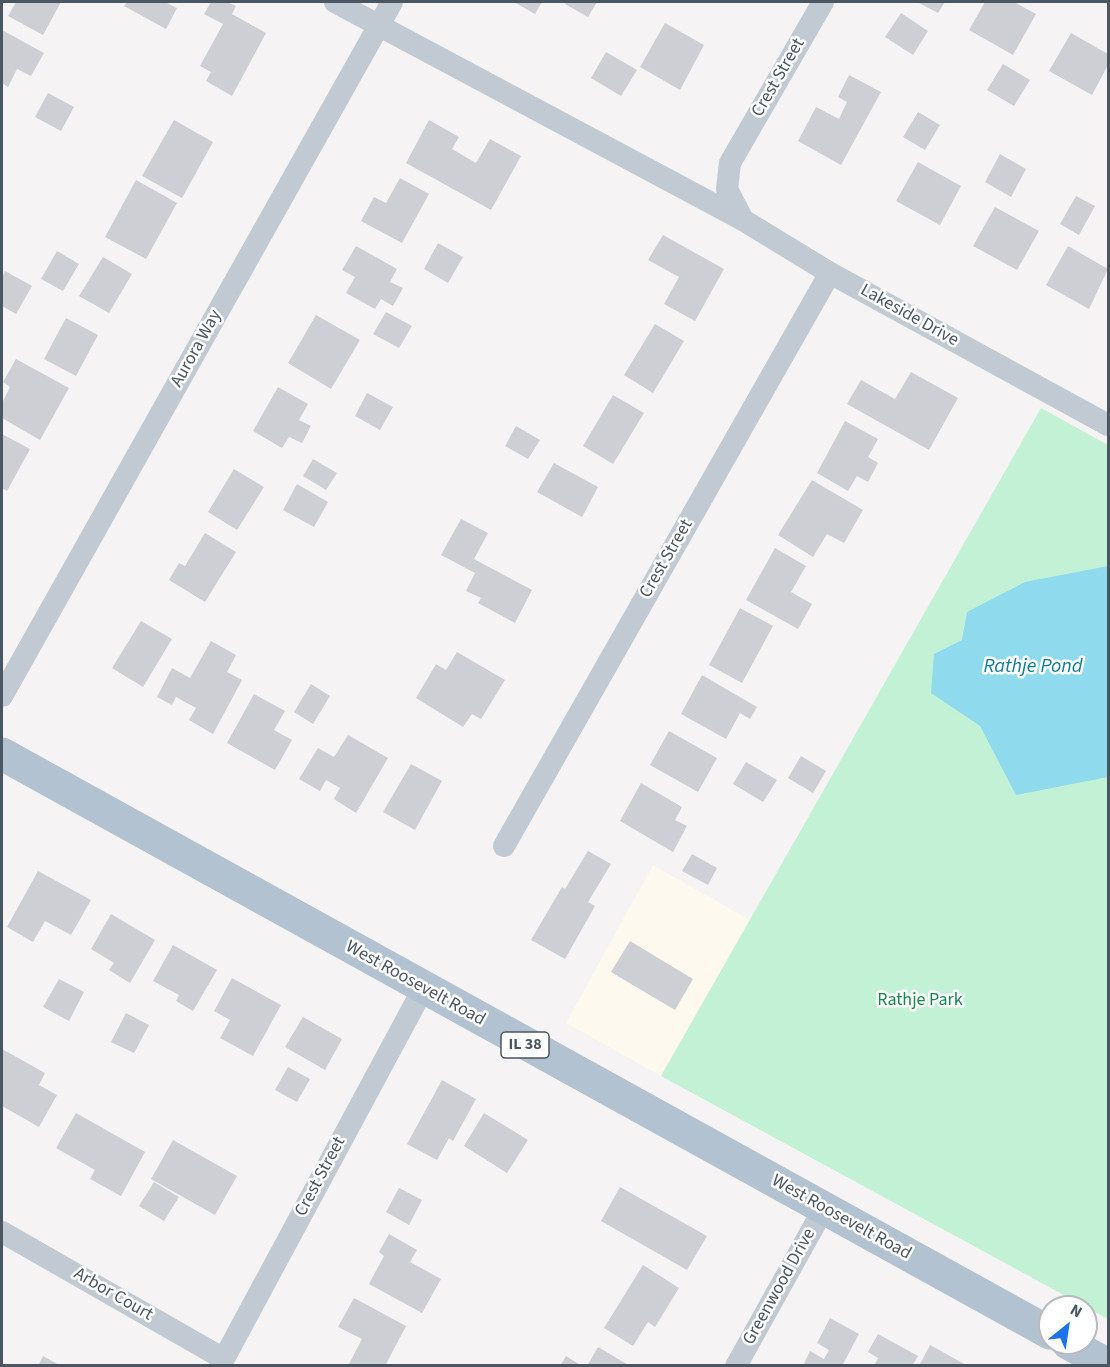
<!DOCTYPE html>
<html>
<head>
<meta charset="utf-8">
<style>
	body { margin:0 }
	#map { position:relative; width:1110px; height:1367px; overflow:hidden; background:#f5f3f3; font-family:"Source Sans 3",sans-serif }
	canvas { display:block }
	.frame { position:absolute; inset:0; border:3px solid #4a5661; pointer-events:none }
	.north { position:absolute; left:1038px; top:1295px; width:60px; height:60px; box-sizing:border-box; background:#fff; border:2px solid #b7bbc0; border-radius:50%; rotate:30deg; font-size:16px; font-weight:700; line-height:24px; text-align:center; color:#4a5661 }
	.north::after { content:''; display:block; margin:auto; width:21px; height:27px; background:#1a73e8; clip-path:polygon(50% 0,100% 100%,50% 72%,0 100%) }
</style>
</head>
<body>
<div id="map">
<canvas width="1110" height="1367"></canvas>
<div class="frame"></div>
<div class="north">N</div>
</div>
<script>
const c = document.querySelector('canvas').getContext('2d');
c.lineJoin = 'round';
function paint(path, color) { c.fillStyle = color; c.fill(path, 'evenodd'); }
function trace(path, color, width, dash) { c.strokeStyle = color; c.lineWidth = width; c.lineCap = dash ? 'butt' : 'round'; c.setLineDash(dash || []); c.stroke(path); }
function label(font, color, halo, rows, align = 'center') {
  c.font = font + ' "Source Sans 3",sans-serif'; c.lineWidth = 5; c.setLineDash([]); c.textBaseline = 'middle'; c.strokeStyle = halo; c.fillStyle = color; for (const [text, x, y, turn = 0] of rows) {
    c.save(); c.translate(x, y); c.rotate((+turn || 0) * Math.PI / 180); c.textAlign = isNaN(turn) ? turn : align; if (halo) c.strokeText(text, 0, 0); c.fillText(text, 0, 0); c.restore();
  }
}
paint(new Path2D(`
	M653,865L750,920L661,1076L566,1023Z`), '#fdf9ef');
paint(new Path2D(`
	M1041,408L1108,445V1319L661,1076Z`), '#c3f1d5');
paint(new Path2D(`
	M1108,566V777L1016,795L980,726L931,693L934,654L962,640L967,612L1025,582Z`), '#90daee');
paint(new Path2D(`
	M16,2H61L43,35L8,16Z
	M127,2H165L177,8L166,29L124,6Z
	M211,2H227L236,6L232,14L266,33L232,96L206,81L211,72L200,66L223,24L204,14Z
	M514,2H542L535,14Z
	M566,2H597L588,17L565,4Z
	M917,2H945L938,13Z
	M985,2H1014L1036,14L1013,55L969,30Z
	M901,13L928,31L913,55L885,37Z
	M665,23L704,45L680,90L640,67Z
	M2,30L44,53L31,76L17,69L8,87L2,83Z
	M1071,33L1108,54V65L1092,95L1049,71Z
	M606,52L637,70L621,96L591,78Z
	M1003,64L1030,80L1014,106L987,90Z
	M849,75L881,92L841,165L798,141L816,107L839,119L847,102L838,97Z
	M48,93L74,107L61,131L35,117Z
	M918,112L940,125L925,150L903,137Z
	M174,120L213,142L182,198L142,176Z
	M429,120L459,137L452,149L476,163L490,139L521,156L491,210L406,163Z
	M1000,154L1026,169L1011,197L985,182Z
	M918,162L961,186L940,225L896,201Z
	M400,178L429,194L402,243L361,221L374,197L386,203Z
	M136,180L177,203L146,259L105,237Z
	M1076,196L1095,206L1079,235L1060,224Z
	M995,207L1039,231L1017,270L973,246Z
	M663,235L724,269L695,321L664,304L679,277L648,260Z
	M438,243L463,257L448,283L424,269Z
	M356,246L397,269L390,282L403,288L393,306L381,299L375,309L346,293L355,277L342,270Z
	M1068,246L1108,269L1089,309L1046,285Z
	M57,251L79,264L63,291L41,279Z
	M103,257L132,274L109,313L79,296Z
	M5,271L32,286L16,314L2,306V278Z
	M386,312L412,326L399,348L373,334Z
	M316,315L360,340L331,389L288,363Z
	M66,318L98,335L76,376L44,359Z
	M655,324L684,341L653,393L624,375Z
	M16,359L69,388L40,440L2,418V403L10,387L3,382Z
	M911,372L958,398L929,450L847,404L861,380L895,399Z
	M278,387L308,404L299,420L311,426L302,443L289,437L282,448L253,431Z
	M367,393L393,407L380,430L355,416Z
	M613,395L644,413L613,464L583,446Z
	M845,421L878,439L868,457L878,463L868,482L857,476L848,491L817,473Z
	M516,426L540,440L528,459L505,446Z
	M2,434L30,449L7,491L2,488Z
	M313,459L337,473L326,490L303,476Z
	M554,463L598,487L582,517L537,492Z
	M234,469L264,487L237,530L208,512Z
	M812,480L863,510L844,543L827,534L813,557L778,535Z
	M297,484L328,502L314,527L283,510Z
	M461,519L488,533L474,559L532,590L515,623L478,603L481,598L466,591L475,573L441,555Z
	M205,533L236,552L205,602L169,580L179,563L185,566Z
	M775,548L806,566L791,592L812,604L798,629L746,600Z
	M740,608L773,626L742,683L709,665Z
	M141,621L172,639L143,687L112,668Z
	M211,641L236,655L227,672L242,680L213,734L189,720L196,708L176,697L172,705L157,697L172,668L190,678Z
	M457,652L505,680L481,719L472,714L463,727L416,698L436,664L446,670Z
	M702,675L757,707L750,719L740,713L726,739L681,714Z
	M311,684L330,696L313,724L294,712Z
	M254,694L285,711L274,730L292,740L275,770L227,743Z
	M669,731L717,758L698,792L650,765Z
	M348,735L388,758L356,813L334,799L340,788L326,780L320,791L299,779L318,748L334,757Z
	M801,756L826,771L813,793L788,778Z
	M746,762L777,780L763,802L733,784Z
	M411,764L442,781L415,830L383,812Z
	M641,783L682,807L675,820L687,826L673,852L620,821Z
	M588,851L611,864L588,902L595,906L565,959L531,940L562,887L565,889Z
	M692,854L717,868L708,885L682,871Z
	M38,871L91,900L71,935L45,921L33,942L7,927Z
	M111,914L155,940L130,983L109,970L114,963L91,949Z
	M630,941L693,979L675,1010L611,972Z
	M173,945L217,970L193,1011L176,1001L179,995L153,981Z
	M232,978L281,1005L253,1056L220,1038L230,1020L214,1011Z
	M59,979L84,992L69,1021L43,1007Z
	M126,1013L149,1025L134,1053L111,1042Z
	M303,1017L342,1039L325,1070L285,1047Z
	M2,1049L45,1073L39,1085L57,1095L39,1127L2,1106Z
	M288,1067L310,1079L297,1102L275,1090Z
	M442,1080L476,1099L453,1141L449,1138L437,1160L407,1144Z
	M76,1113L145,1152L121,1196L90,1179L95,1170L56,1148Z
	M484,1113L528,1140L507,1173L464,1146Z
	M173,1140L237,1176L215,1215L151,1179Z
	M154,1182L179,1197L164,1221L139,1206Z
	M620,1187L707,1236L687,1270L601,1221Z
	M399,1188L422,1200L409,1225L386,1212Z
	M389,1234L417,1250L410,1262L441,1279L422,1313L369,1284L384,1256L379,1252Z
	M643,1265L679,1288L655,1327L648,1322L633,1346L604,1328Z
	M354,1298L406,1326L385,1366H348L362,1339L338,1327Z
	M830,1318L859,1334L842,1366H803L810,1351L824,1359L829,1350L817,1343Z
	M878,1334L918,1356L912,1366H874L878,1358L868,1352Z
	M930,1345L968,1366H919Z
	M598,1347L630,1366H587Z
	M43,1356L61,1366H38Z
	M566,1356L582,1366H560Z`), '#cdcfd5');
trace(new Path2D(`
	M335,2L743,220
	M823,2L730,163L727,189L743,220L830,273L1108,425
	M2,696L392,2
	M504,846L830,273
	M2,1232L224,1359
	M220,1366L423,989
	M736,1366L824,1208`), '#c1cad2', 22);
trace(new Path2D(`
	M2,754L1050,1333
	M1068,1343L1108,1365`), '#b3c2d1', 33);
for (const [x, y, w] of [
	[525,1045,48]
]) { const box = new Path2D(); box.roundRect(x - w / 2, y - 13, w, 26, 4.5); c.fillStyle = '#fff'; c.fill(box); trace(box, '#4a5661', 1.5); }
label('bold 16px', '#4a5661', null, [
	["IL 38",525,1045]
]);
label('18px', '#4a5661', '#fff', [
	["Crest Street",779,78,-60],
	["Lakeside Drive",909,316,29],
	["Aurora Way",197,349,-61],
	["Crest Street",667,559,-60],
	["West Roosevelt Road",415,984,29],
	["Crest Street",321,1177,-62],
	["West Roosevelt Road",841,1218,29],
	["Greenwood Drive",780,1287,-61],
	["Arbor Court",113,1295,30]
]);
label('18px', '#17864f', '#fff', [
	["Rathje Park",920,1001]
]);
label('italic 20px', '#0c7c9b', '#fff', [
	["Rathje Pond",1033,668]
]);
</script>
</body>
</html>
